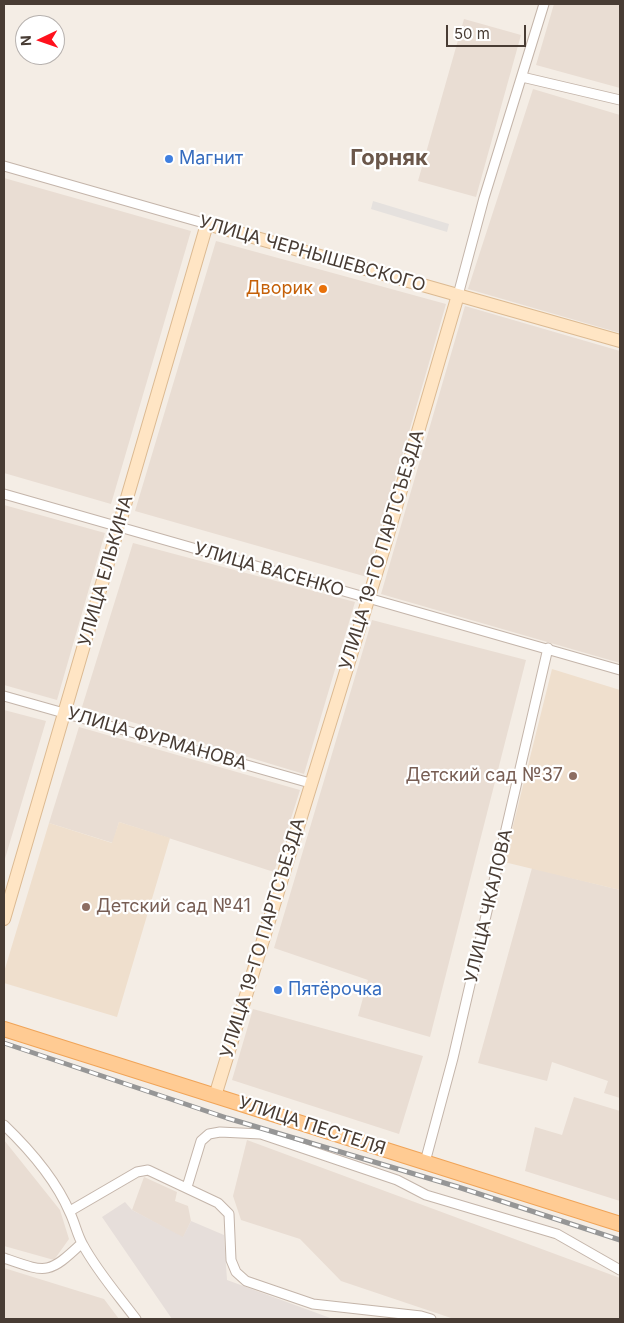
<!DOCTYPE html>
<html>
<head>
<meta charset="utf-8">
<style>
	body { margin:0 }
	#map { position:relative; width:624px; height:1323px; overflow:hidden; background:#f4ede5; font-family:Inter,sans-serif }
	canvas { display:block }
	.frame { position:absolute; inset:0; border:5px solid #483c34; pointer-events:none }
	.north { position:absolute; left:15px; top:15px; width:50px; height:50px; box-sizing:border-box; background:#fff; border:1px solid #b6b1ae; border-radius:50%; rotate:267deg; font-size:14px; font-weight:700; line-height:20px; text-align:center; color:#483c34 }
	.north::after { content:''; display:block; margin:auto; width:18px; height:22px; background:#ff111d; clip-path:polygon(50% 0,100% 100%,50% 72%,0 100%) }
	.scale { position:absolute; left:446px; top:25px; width:80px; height:22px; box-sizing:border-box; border:2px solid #483c34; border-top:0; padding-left:6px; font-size:15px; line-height:18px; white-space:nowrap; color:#483c34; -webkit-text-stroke:4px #fff; paint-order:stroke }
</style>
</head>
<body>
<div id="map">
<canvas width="624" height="1323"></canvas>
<div class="frame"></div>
<div class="north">N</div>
<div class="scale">50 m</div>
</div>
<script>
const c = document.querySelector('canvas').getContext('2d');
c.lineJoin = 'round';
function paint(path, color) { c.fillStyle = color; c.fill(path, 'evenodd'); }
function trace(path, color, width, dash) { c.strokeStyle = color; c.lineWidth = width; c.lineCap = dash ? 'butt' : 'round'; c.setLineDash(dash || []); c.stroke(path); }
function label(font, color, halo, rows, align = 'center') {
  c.font = font + ' Inter,sans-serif'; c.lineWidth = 4.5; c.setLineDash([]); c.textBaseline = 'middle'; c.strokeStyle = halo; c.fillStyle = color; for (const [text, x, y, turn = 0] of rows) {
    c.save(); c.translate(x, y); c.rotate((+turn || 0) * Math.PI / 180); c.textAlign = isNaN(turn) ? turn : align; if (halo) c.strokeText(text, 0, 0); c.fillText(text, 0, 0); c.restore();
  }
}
paint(new Path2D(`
	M554,4H620V88L536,65Z
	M464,19L521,35L476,197L418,181Z
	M533,89L620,115V333L468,289Z
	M4,178L191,231L111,504L4,473Z
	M216,241L446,304L367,577L135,511Z
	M465,306L620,351V663L381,594Z
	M4,505L105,533L57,700L4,685Z
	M133,543L355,602L304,774L82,707Z
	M372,620L526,660L430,1037L358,1016L368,980L274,948Z
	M4,710L46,721L4,862Z
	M79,727L300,790L274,872L119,822L113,843L49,823Z
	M532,868L620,890V1098L604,1093L608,1081L552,1062L547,1081L478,1063Z
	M253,1009L423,1056L399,1134L232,1080Z
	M574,1097L620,1111V1201L525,1171L535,1127L562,1135Z
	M4,1140L60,1210L69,1239L54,1260L4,1246Z
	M247,1140L620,1278V1319H454L341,1281L300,1239L241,1220L233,1196Z
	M144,1177L177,1192L175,1201L188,1206L191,1221L183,1238L132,1210Z
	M4,1268L104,1299L119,1319H4Z`), '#e9ddd3');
paint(new Path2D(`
	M125,1202L132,1210L183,1237L191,1221L224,1235L227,1280L333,1319H172L102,1217Z`), '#e6deda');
paint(new Path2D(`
	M552,669L620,690V890L504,862Z
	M119,822L170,838L117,1017L4,983V972L49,823L112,843Z`), '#efdfcd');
paint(new Path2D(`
	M373,201L449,224L447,232L371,209Z`), '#e5e1de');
const street = new Path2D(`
	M522,77L620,100
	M4,166L207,224
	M458,295L484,198L544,4
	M4,494L620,670
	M4,696L310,783
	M4,1125C29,1149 56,1180 70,1213C75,1223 77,1235 83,1245C97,1271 118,1295 136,1319
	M425,1162L453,1058L548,648
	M187,1187L201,1141L209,1134L220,1132L261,1134L397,1180L426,1195L557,1234L620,1270
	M70,1211L137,1172L148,1170L218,1203L229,1214L231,1260L236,1272L246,1281L313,1304L421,1316L431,1319
	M4,1258C47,1273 48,1275 82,1243`);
const secondary = new Path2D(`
	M4,919L207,224L620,341
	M215,1096L384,548L458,295`);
const primary = new Path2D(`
	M4,1029L620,1224`);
trace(street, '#c4b5aa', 11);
trace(secondary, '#dcba92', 14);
trace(primary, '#f0a458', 16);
trace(street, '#fff', 9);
trace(secondary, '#ffe5c4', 12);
trace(primary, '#ffcb93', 14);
const rail = new Path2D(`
	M4,1043L227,1118L458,1187L620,1240`);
trace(rail, '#969696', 5);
trace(rail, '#fff', 3, [9]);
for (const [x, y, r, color] of [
	[169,159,5,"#3f7fe0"],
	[323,289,5,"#e8710a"],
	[573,776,5,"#8d6e63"],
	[86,907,5,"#8d6e63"],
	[278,990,5,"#3f7fe0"]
]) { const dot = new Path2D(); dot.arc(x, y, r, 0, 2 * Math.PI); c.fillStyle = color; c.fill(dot); trace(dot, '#fff', 2); }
label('18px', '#366cbe', '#fff', [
	["Магнит",179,159],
	["Пятёрочка",288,990]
], 'left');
label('18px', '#483c34', '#fff', [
	["УЛИЦА ЧЕРНЫШЕВСКОГО",312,254,16],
	["УЛИЦА 19-ГО ПАРТСЪЕЗДА",382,550,-73],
	["УЛИЦА ВАСЕНКО",269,570,16],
	["УЛИЦА ЕЛЬКИНА",106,571,-74],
	["УЛИЦА ФУРМАНОВА",157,739,16],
	["УЛИЦА ЧКАЛОВА",489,906,-77],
	["УЛИЦА 19-ГО ПАРТСЪЕЗДА",263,938,-73],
	["УЛИЦА ПЕСТЕЛЯ",312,1126,18]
]);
label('18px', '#c56008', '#fff', [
	["Дворик",313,289]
], 'right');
label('18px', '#785e54', '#fff', [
	["Детский сад №37",563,776],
	["Детский сад №41",96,907,"left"]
], 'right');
label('bold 22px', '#6b574a', '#fff', [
	["Горняк",389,158]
]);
</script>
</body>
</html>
